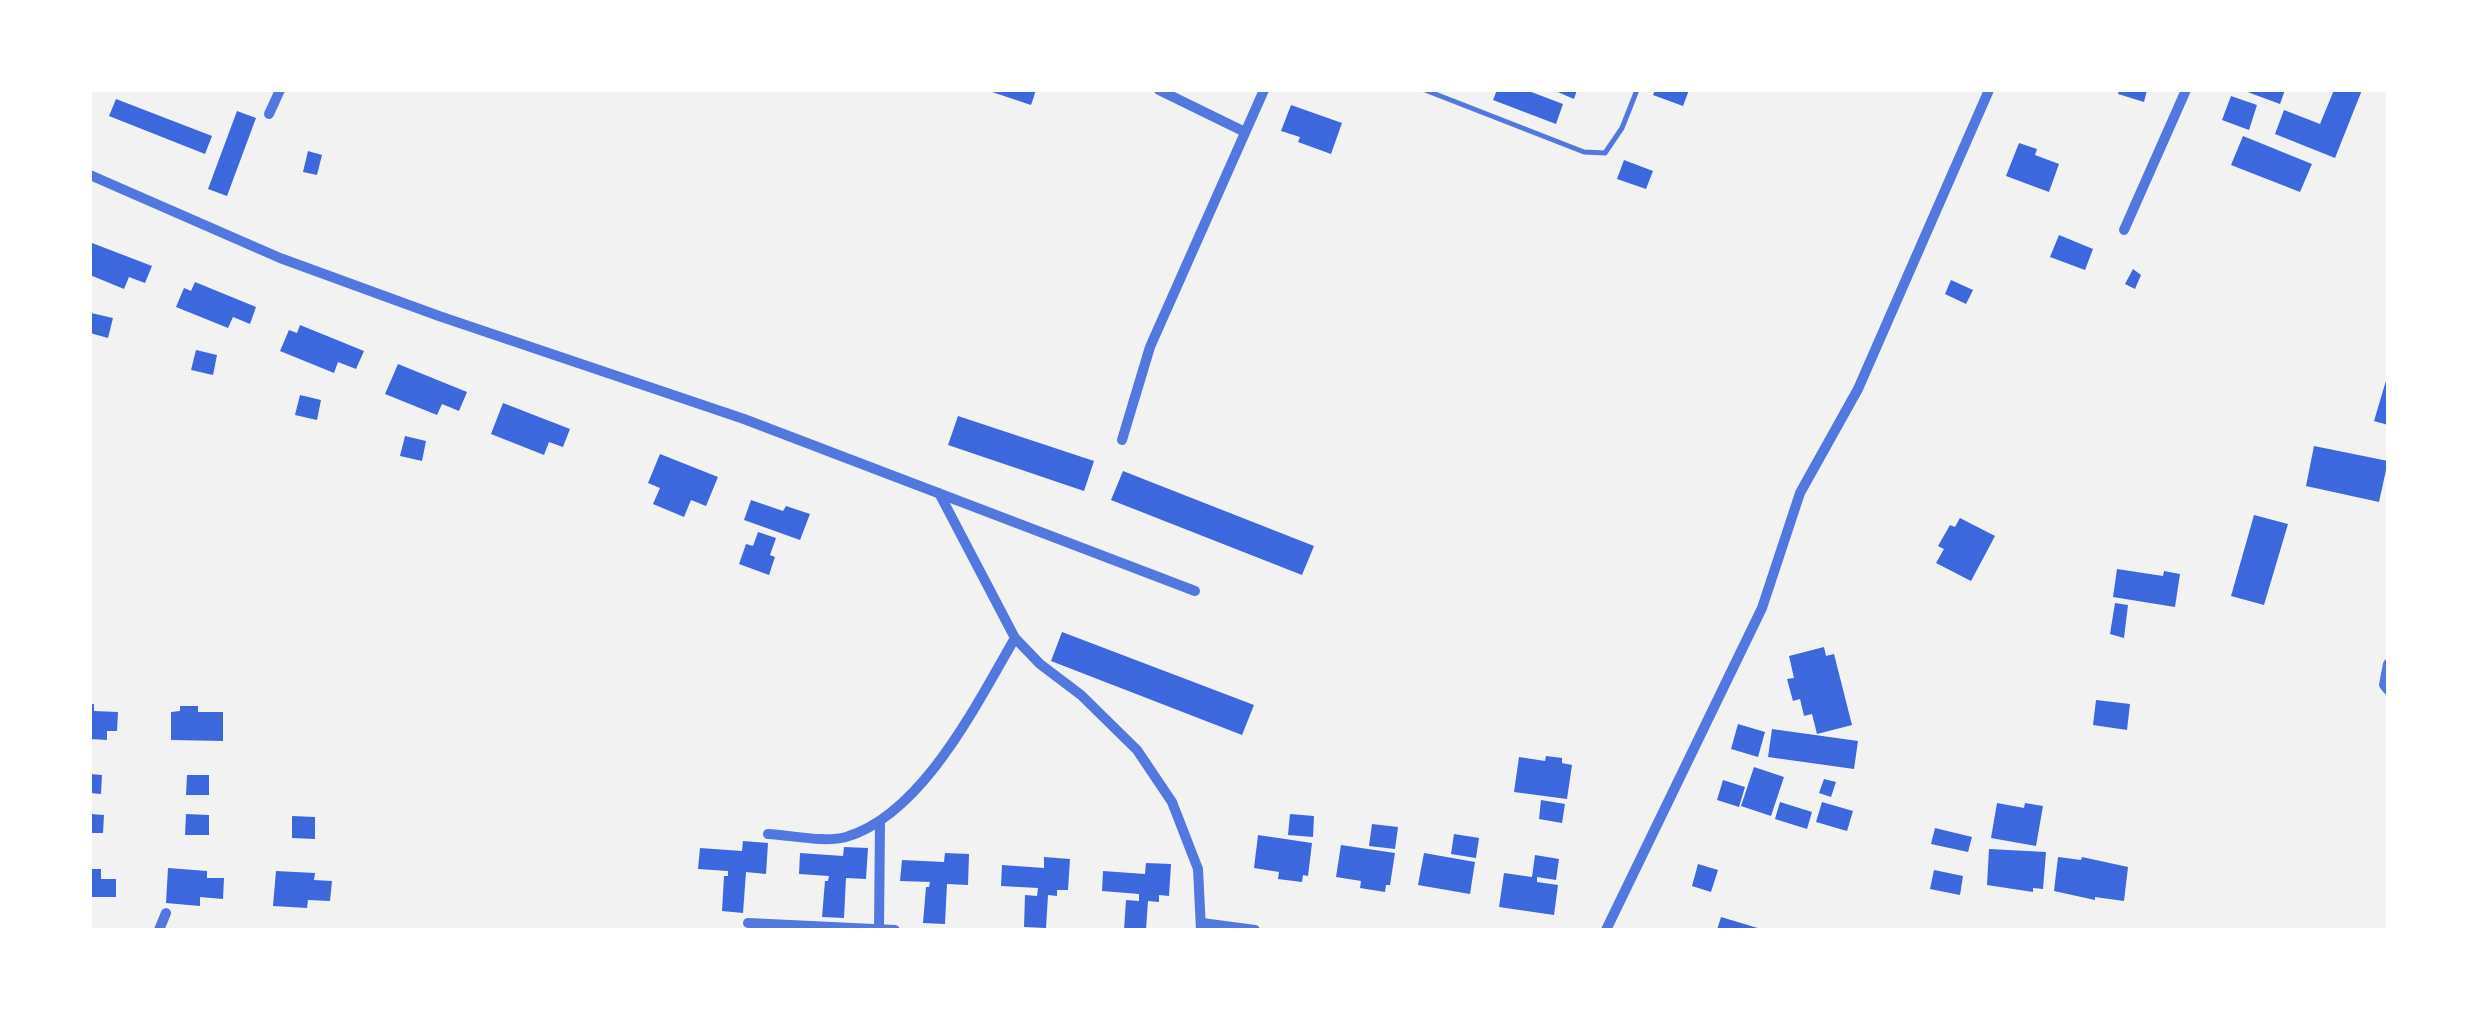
<!DOCTYPE html>
<html>
<head>
<meta charset="utf-8">
<style>
	body { margin:0 }
	#map { position:relative; width:2478px; height:1020px; overflow:hidden; background:#f2f2f2; font-family:"IBM Plex Serif",serif }
	canvas { display:block }
	.frame { position:absolute; inset:0; border:92px solid #fff; pointer-events:none }
</style>
</head>
<body>
<div id="map">
<canvas width="2478" height="1020"></canvas>
<div class="frame"></div>
</div>
<script>
const c = document.querySelector('canvas').getContext('2d');
c.lineJoin = 'round';
function paint(path, color) { c.fillStyle = color; c.fill(path, 'evenodd'); }
function trace(path, color, width, dash) { c.strokeStyle = color; c.lineWidth = width; c.lineCap = dash ? 'butt' : 'round'; c.setLineDash(dash || []); c.stroke(path); }
paint(new Path2D(`
	M986,90H1036L1031,105Z
	M1497,90H1526L1563,104L1556,124L1493,100Z
	M1553,90H1577L1574,99Z
	M1655,90H1689L1683,106L1653,95Z
	M2119,90H2147L2144,102L2118,94Z
	M2242,90H2285L2280,104Z
	M2334,90H2362L2335,158L2275,134L2284,110L2320,124Z
	M2231,96L2257,105L2249,130L2222,120Z
	M116,99L212,136L205,154L109,116Z
	M1291,105L1342,123L1331,154L1298,142L1300,137L1281,131Z
	M237,111L256,118L227,196L208,189Z
	M2243,136L2312,164L2300,192L2231,165Z
	M2019,143L2037,149L2035,155L2059,164L2049,192L2006,176Z
	M308,151L322,155L317,175L303,172Z
	M1624,160L1653,171L1646,189L1617,179Z
	M2059,235L2093,249L2085,270L2050,257Z
	M92,243L152,266L145,283L129,277L124,289L90,275Z
	M2133,269L2141,275L2135,289L2125,284Z
	M1951,280L1973,290L1966,304L1945,294Z
	M195,282L256,307L250,324L233,317L228,328L176,307L184,288L191,291Z
	M91,313L113,318L108,338L90,333Z
	M300,325L364,351L356,369L338,362L334,373L280,351L289,330L297,333Z
	M196,350L217,355L213,375L191,370Z
	M398,364L467,392L459,411L442,404L437,415L385,394Z
	M2388,374V425L2374,421Z
	M300,395L321,400L317,420L295,415Z
	M503,403L570,429L563,447L549,442L544,455L491,434Z
	M958,416L1094,461L1084,491L948,445Z
	M405,436L426,441L422,461L400,456Z
	M2314,446L2388,461L2379,502L2306,486Z
	M660,454L718,477L706,506L691,500L684,517L653,504L660,488L648,483Z
	M1123,471L1314,546L1302,575L1111,500Z
	M751,500L783,511L786,506L810,514L800,540L744,520Z
	M2254,515L2288,524L2264,605L2231,596Z
	M1960,518L1995,536L1971,581L1936,563L1944,549L1938,546L1950,525L1955,527Z
	M758,532L776,538L770,555L775,557L769,575L739,564L746,544L753,546Z
	M2117,569L2163,576L2164,571L2180,574L2175,607L2113,597Z
	M2115,603L2128,605L2124,638L2110,634Z
	M1062,632L1254,705L1242,735L1051,661Z
	M1824,647L1826,656L1834,654L1852,725L1817,734L1812,714L1804,716L1800,699L1793,701L1787,679L1794,678L1789,656Z
	M2096,700L2130,704L2127,730L2093,725Z
	M90,704H94V711L118,712L117,731H107V740L90,739Z
	M180,706H198V712H223V741L171,740V712L180,711Z
	M1738,724L1765,732L1758,757L1731,749Z
	M1772,729L1858,741L1854,769L1768,757Z
	M1546,756L1562,758V763L1572,765L1567,799L1514,792L1519,757L1545,761Z
	M1754,767L1784,777L1771,816L1741,806Z
	M90,774L102,775L101,794L90,793Z
	M187,775H209V795H186Z
	M1824,779L1836,782L1831,797L1819,793Z
	M1723,780L1745,787L1739,807L1717,800Z
	M1541,800L1565,804L1562,823L1539,819Z
	M1780,802L1812,812L1807,829L1775,819Z
	M1822,802L1853,811L1847,831L1816,822Z
	M1997,803L2024,808L2025,803L2043,806L2036,846L1991,838Z
	M90,814L104,815L103,833H90Z
	M186,814L209,815V835H185Z
	M1290,814L1314,816L1313,837L1288,835Z
	M292,816L315,817V839L292,838Z
	M1372,824L1398,827L1395,849L1369,846Z
	M1935,828L1972,837L1968,852L1931,844Z
	M1454,834L1479,838L1476,858L1451,854Z
	M1258,835L1312,843L1308,876L1303,875L1302,882L1278,879L1279,872L1254,868Z
	M743,841L768,843L766,874L746,872L743,913L722,911L724,876H728V871L698,869L700,848L742,851Z
	M1341,845L1395,853L1390,885H1386L1385,892L1360,888L1361,881L1336,877Z
	M844,847L868,848L866,879L846,878L844,918L822,917L825,881H828L829,876L799,874L800,853L843,856Z
	M1989,849L2046,852L2043,889L2033,888V892L1987,885Z
	M945,853L969,854L968,885L947,884L945,924L923,923L926,887H929L930,882L900,881L902,860L944,862Z
	M1424,853L1475,862L1470,894L1418,885Z
	M1535,855L1559,859L1556,880L1537,877V882L1558,885L1554,915L1499,907L1504,873L1532,877Z
	M1044,857L1070,859L1068,890H1057V896L1048,895L1046,928L1024,927L1025,895L1037,896L1038,888L1001,886L1002,865L1044,868Z
	M2058,857L2081,860L2082,857L2128,867L2124,901L2095,897V900L2054,891Z
	M1146,863L1171,864L1169,896L1159,895V902L1148,901L1146,930H1124L1126,900L1139,901V894L1102,891L1103,871L1145,874Z
	M1698,864L1718,870L1711,892L1692,886Z
	M168,868L207,871V878H224L223,899L200,897V906L166,903Z
	M90,869H101V879H116V897H90Z
	M1934,870L1963,876L1960,895L1930,889Z
	M276,871L315,873L314,880L332,881L330,901L308,900L307,908L273,906Z
	M1721,917L1761,929V930H1717Z`), '#3d67dc');
trace(new Path2D(`
	M1425,90L1584,152L1605,153L1622,128L1637,90`), '#5277de', 5);
trace(new Path2D(`
	M1159,90L1245,132
	M269,114L280,90
	M90,175L280,258L439,316L744,419L1195,591
	M2124,230L2186,90
	M1122,440L1150,347L1264,90
	M939,493L1015,638L1040,664L1081,695L1137,750L1172,802L1198,869L1201,930
	M2388,664L2384,685L2388,690
	M768,834C791,835 824,843 846,837C923,814 977,703 1015,638
	M748,923L895,930
	M1202,923L1255,930
	M879,928L880,821
	M159,930L166,913
	M1606,930L1762,608L1800,493L1858,389L1989,90`), '#5277de', 10);
</script>
</body>
</html>
